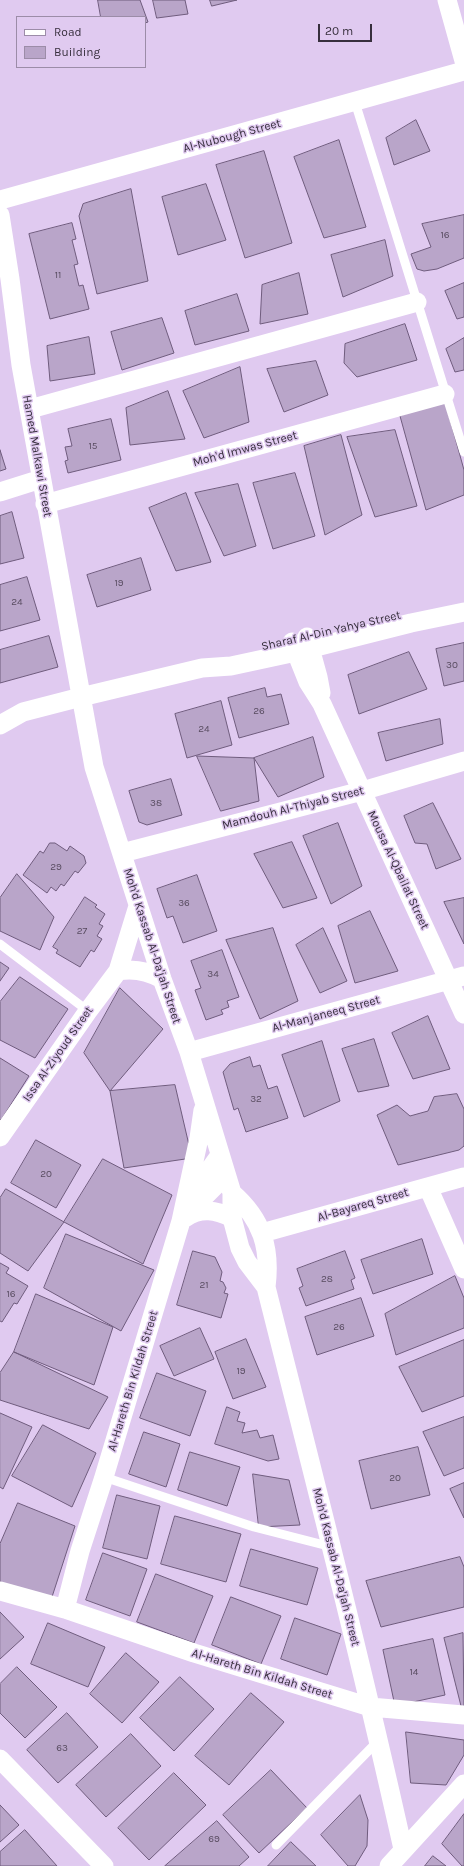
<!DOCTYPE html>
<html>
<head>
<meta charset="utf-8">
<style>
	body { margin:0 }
	#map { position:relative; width:464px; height:1866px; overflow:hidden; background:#e0caf0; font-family:Karla,sans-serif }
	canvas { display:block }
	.legend { position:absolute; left:16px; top:16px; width:130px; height:52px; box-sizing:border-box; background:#e0caf0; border:1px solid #9c8ca8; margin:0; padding:5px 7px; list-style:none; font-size:12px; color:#372f3d }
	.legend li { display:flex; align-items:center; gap:8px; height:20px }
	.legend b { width:20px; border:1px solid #9c8ca8 }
	.scale { position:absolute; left:318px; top:24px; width:54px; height:18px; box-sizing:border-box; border:2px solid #372f3d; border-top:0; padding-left:5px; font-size:12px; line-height:14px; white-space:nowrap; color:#372f3d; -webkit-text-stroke:3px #e0caf0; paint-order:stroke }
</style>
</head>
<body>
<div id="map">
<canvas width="464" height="1866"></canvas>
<ul class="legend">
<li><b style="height:5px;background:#fff"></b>Road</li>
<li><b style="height:11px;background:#b9a5c9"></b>Building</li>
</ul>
<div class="scale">20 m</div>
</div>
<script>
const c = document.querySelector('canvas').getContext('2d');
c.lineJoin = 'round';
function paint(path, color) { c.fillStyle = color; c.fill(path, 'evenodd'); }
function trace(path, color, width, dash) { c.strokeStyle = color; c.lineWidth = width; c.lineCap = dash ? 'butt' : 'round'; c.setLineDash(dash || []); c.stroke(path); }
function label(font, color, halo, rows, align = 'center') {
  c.font = font + ' Karla,sans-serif'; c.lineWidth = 3; c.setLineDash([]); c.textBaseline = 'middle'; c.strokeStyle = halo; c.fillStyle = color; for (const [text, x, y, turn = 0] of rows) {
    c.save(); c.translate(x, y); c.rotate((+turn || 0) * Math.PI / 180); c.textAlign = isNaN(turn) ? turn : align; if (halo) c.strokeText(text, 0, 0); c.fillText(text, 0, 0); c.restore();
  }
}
const building = new Path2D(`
	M98,0H140L148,22L145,23V17H101Z
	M153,0H185L188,14L157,18Z
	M210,0H237L212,6Z
	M416,120L430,151L394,165L386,138Z
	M339,140L366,227L324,238L294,157Z
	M264,151L292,243L245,258L216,165Z
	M206,184L226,240L178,255L162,197Z
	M131,189L148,281L97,294L79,216L83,204Z
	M464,215V258L437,269L424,271L417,269L411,254L431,247L422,224Z
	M72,223L76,239L72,240L78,264L74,265L79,286L83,285L89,309L50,319L29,234Z
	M385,240L393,276L343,297L331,255Z
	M299,273L308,314L260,324L262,285Z
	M464,283V317L457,319L445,291Z
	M237,294L249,331L195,345L185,311Z
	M162,318L174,353L122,370L111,332Z
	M405,324L417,360L357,377L344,363L345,344Z
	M89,337L95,374L50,381L47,346Z
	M464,338V370L455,372L446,349Z
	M316,361L328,395L284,412L267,369Z
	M240,367L249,422L204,438L183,391Z
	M168,391L185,439L130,445L126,408Z
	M445,401L464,470V495L426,510L400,416Z
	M111,419L121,460L68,473L65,461L68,460L65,447L72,446L68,429Z
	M395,430L417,506L375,517L347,437Z
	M341,435L362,515L325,535L304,446Z
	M0,450L6,469L0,471Z
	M295,473L315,536L273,549L253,483Z
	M238,484L256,546L224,556L195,493Z
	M186,493L211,562L176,571L149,508Z
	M12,512L24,558L0,564V516Z
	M141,558L151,590L97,607L87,575Z
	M27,577L40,620L0,631V585Z
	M49,636L58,667L0,683V650Z
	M464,643V681L444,686L436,649Z
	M409,652L427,689L359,714L348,675Z
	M265,688L267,697L281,694L289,724L239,738L228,698Z
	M221,701L232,745L187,758L175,714Z
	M440,719L443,744L386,761L378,733Z
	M313,737L324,777L278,797L254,758Z
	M197,756L254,758L259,801L221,811Z
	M171,779L182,815L147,825L139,822L129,791Z
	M433,803L461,859L436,869L427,844L415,843L404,816Z
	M338,823L362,886L331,904L303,836Z
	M292,842L317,898L283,908L254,854Z
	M50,843H55L67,851L70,846L84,856L86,863L78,873L75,871L64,886L61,884L56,891L51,887L47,893L23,875L40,851L43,853Z
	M17,874L54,917L40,950L0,931V898Z
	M197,875L217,931L183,943L173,916L167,918L157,889Z
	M85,897L97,905L95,907L105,914L99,924L103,926L97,936L102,939L94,952L91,950L80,967L56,953L58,950L53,947Z
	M464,898V944L444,902Z
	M370,911L398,971L355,983L338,926Z
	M273,928L298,1001L260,1019L226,940Z
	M323,928L347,981L320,993L296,945Z
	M222,950L239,997L227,1001L229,1007L221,1010L223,1014L206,1020L195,990L201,988L191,961Z
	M0,962L9,968L0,981Z
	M20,977L68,1009L35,1058L0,1040V1002Z
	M120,988L163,1029L110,1091L84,1053Z
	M428,1016L450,1069L413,1079L392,1033Z
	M374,1039L389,1086L358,1092L342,1049Z
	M322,1041L340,1101L304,1117L282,1055Z
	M250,1057L253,1067L260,1065L268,1089L277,1086L288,1118L246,1132L238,1108L234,1110L223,1072L230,1064Z
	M0,1058L29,1076L1,1120L0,1119Z
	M175,1085L192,1158L124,1168L110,1091Z
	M457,1094L464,1109V1146L459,1150L398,1165L377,1115L397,1105L410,1116L428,1111L434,1097Z
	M36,1140L81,1165L56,1208L11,1183Z
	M103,1159L172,1195L143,1264L64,1222Z
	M6,1189L64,1222L28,1271L0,1253V1198Z
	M66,1234L154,1270L121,1331L44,1288Z
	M422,1239L433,1274L373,1294L361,1260Z
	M193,1251L215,1257L222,1272L220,1281L223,1282L226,1288L224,1293L228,1294L221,1318L177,1305Z
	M345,1251L355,1278L351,1280L354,1289L306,1306L299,1288L303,1286L297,1269Z
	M0,1263L9,1268L6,1273L28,1286L17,1304L14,1303L2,1322L0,1321Z
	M455,1276L464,1298V1328L396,1355L385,1314Z
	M36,1294L113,1327L94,1385L14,1352Z
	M361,1298L374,1336L317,1355L305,1317Z
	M200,1328L214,1359L174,1376L160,1346Z
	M246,1339L266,1387L233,1399L215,1352Z
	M464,1340V1396L422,1412L399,1367Z
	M14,1352L108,1397L89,1429L0,1400V1373Z
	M157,1373L206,1391L190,1436L140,1418Z
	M227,1407L240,1412L237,1421L245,1423L242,1433L257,1430L260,1438L273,1435L279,1459L268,1461L215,1444Z
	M0,1413L32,1427L3,1489L0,1487Z
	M464,1417V1468L444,1476L423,1432Z
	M43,1425L96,1453L72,1507L12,1476Z
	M144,1432L180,1444L166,1487L129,1474Z
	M418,1447L430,1495L371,1509L359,1461Z
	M190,1452L240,1467L227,1506L178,1490Z
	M253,1474L289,1480L300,1525L259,1527Z
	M464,1483V1518L450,1489Z
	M117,1495L160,1506L147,1559L103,1548Z
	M18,1503L75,1526L51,1600L0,1586V1544Z
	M175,1516L241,1534L226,1582L161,1564Z
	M251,1549L318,1568L307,1605L240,1586Z
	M103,1553L147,1569L130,1616L86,1600Z
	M460,1557L464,1567V1607L381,1627L366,1581Z
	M156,1574L213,1596L194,1643L137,1622Z
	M231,1597L281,1616L261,1664L212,1645Z
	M0,1612L24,1637L0,1659Z
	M295,1618L341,1634L327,1675L281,1659Z
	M48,1623L105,1647L88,1687L31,1664Z
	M463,1633L464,1709L462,1710L444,1638Z
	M433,1639L445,1695L395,1706L383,1650Z
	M126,1653L159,1682L122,1723L90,1694Z
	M17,1667L57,1707L25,1738L0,1713V1684Z
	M180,1677L214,1709L174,1751L140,1718Z
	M251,1693L284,1722L229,1785L195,1756Z
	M67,1713L98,1747L58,1783L27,1750Z
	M406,1732L464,1740V1755L446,1785L411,1783Z
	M131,1734L161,1766L106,1817L76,1785Z
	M271,1770L307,1808L259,1853L223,1815Z
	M174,1773L206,1805L149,1860L118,1828Z
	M360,1795L368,1820L367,1846L355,1866H348L321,1835Z
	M0,1805L19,1825L0,1842Z
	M464,1814V1866H462L442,1844Z
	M217,1821L249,1857L239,1866H165Z
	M25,1830L57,1866H0V1852Z
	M291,1842L316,1866H268Z
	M433,1856L446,1866H425Z`);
paint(building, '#b9a5c9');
trace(building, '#6f5c7d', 1);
trace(new Path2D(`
	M355,102L464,452
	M0,944L88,1011
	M104,1477L254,1527L332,1547
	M276,1845L378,1741`), '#fff', 9);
trace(new Path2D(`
	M447,0L464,61
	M0,200L464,71
	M0,215L10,279L21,365L94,767L162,979L189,1052L232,1193V1218L240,1248L247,1262L266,1287
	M30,409L417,302
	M0,492L41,479
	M45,504L445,394
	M307,637L318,677L321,693
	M292,642L308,682L322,704L464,1014
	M0,725L23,712L81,697L202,668L231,666L296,652L411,623L464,612
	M122,853L362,791L464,761
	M118,971C134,968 148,971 162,979
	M189,1052L464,976
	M0,1137L88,1011L118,971L138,906
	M428,1187L464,1269
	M232,1193C262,1219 271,1248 266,1287C313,1474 361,1660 403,1849
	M191,1196L220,1155
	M191,1210L226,1175
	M185,1218C201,1207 216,1210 232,1218
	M262,1233L464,1177
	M0,1591L65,1609L194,1653L370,1707L464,1715
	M65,1609L80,1551L104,1477L181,1221L199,1138L203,1110
	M0,1759L104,1866
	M389,1866L464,1784`), '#fff', 19);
label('10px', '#584c60', null, [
	["16",445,235],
	["11",58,275],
	["15",93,446],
	["19",119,583],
	["24",17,602],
	["30",452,665],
	["26",259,711],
	["24",204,729],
	["38",156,803],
	["29",56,867],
	["36",184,903],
	["27",82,931],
	["34",213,974],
	["32",256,1099],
	["20",46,1174],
	["28",327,1279],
	["21",204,1285],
	["16",11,1294],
	["26",339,1327],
	["19",241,1371],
	["20",395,1478],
	["14",414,1672],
	["63",62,1748],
	["69",214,1839]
]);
label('12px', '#372f3d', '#e0caf0', [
	["Al-Nubough Street",232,136,-15],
	["Moh'd Imwas Street",245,449,-15],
	["Hamed Malkawi Street",37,456,80],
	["Sharaf Al-Din Yahya Street",331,631,-13],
	["Mamdouh Al-Thiyab Street",293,808,-14],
	["Mousa Al-Qbailat Street",398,870,65],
	["Moh'd Kassab Al-Da'jah Street",152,946,72],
	["Al-Manjaneeq Street",326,1014,-15],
	["Issa Al-Ziyoud Street",58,1054,-55],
	["Al-Bayareq Street",363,1205,-16],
	["Al-Hareth Bin Kildah Street",133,1381,-73],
	["Moh'd Kassab Al-Da'jah Street",336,1567,76],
	["Al-Hareth Bin Kildah Street",262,1674,17]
]);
</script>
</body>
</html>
